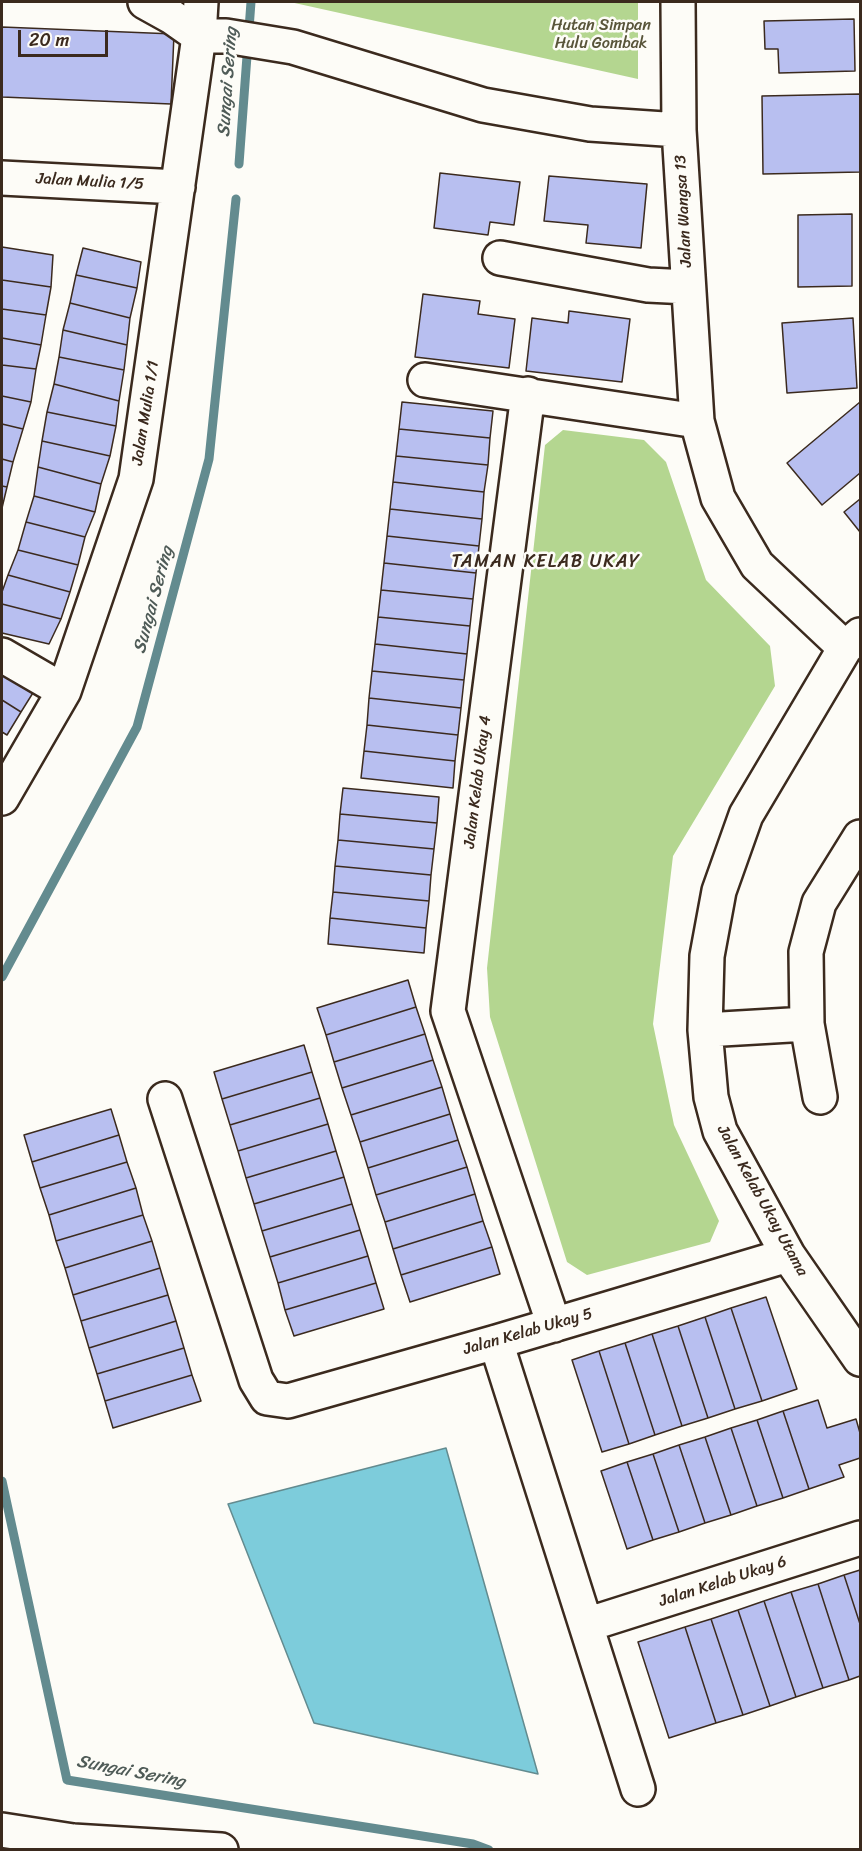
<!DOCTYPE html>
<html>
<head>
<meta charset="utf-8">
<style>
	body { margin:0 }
	#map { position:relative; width:862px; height:1851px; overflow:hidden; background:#fdfcf7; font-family:Sriracha,sans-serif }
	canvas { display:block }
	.frame { position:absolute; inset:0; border:3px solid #3b2a1e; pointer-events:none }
	.scale { position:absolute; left:18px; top:30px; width:90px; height:27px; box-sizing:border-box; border:3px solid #3b2a1e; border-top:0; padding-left:8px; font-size:18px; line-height:21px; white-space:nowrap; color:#3b2a1e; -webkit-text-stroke:4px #fdfcf7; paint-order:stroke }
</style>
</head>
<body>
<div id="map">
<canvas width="862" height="1851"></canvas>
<div class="frame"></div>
<div class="scale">20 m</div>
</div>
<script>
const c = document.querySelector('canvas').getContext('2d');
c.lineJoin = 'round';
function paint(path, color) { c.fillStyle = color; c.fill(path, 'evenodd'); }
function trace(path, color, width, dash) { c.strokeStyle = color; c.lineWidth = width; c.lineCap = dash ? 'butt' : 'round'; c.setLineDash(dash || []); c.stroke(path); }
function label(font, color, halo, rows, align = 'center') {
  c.font = font + ' Sriracha,sans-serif'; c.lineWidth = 5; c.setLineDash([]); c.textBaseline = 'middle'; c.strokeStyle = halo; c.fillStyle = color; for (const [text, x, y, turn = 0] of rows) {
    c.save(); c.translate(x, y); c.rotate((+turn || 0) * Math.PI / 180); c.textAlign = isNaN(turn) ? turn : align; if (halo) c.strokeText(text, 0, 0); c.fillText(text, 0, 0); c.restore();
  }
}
paint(new Path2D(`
	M290,2H638V79Z
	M563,430L644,440L666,462L706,580L770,646L775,686L673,856L653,1024L674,1125L719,1221L710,1242L587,1275L567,1262L490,1017L487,968L545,445Z`), '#b4d690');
const water = new Path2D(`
	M446,1448L538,1774L314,1723L228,1504Z`);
paint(water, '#7dccdb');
trace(water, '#638b8f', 1.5);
trace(new Path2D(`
	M239,164L251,2
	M2,977L137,727L209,459L236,199
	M2,1481L67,1780L473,1844L489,1850`), '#638b8f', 9);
const building = new Path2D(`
	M854,19L855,71L779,73L778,49H765L764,21Z
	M2,27L174,34L171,104L2,97Z
	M860,94V172L763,174L762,96Z
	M440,173L520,182L514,225L490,222L488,235L434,228Z
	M549,176L647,184L641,248L586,243L588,225L544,221Z
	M852,214V286L798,287V215Z
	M2,247L53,255L51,287L2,280Z
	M83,248L141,262L137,288L76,275Z
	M76,275L137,288L130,318L70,303Z
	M2,280L51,287L46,315L2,309Z
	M423,294L480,301L478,314L515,319L509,368L415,357Z
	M70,303L130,318L127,345L63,330Z
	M2,309L46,315L41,345L2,338Z
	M569,311L630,319L622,382L526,371L532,318L568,323Z
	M853,318L857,388L787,393L782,323Z
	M63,330L127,345L124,370L59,357Z
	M2,338L41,345L36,369L2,365Z
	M59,357L124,370L119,401L54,384Z
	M2,365L36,369L31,402L2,396Z
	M54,384L119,401L116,426L47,412Z
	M2,396L31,402L23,429L2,424Z
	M402,402L493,411L490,438L399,429Z
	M860,402V473L822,505L787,463Z
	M47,412L116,426L110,456L42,441Z
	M2,424L23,429L13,462L2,459Z
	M399,429L490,438L488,465L396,456Z
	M42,441L110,456L101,484L38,467Z
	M396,456L488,465L484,492L393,482Z
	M2,459L13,462L7,487L2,486Z
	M38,467L101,484L95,512L34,496Z
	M393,482L484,492L482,519L390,509Z
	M2,486L7,487L2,508Z
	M34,496L95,512L85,537L26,522Z
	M860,499V532L844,512Z
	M390,509L482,519L479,546L387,536Z
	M26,522L85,537L78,565L18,550Z
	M387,536L479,546L476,573L384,563Z
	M18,550L78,565L70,592L8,575Z
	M384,563L476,573L473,599L381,590Z
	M8,575L70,592L61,619L2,604V592Z
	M381,590L473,599L470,626L378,617Z
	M2,604L61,619L49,644L2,633Z
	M378,617L470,626L467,654L375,644Z
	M375,644L467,654L464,680L372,671Z
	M2,667L36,688L21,712L2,700Z
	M372,671L464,680L461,708L369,698Z
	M369,698L461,708L458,735L367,725Z
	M2,700L21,712L7,735L2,732Z
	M367,725L458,735L455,761L364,751Z
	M364,751L455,761L453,788L361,778Z
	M343,788L439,797L437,823L340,814Z
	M340,814L437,823L434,849L338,840Z
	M338,840L434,849L431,875L335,866Z
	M335,866L431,875L429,901L333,892Z
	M333,892L429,901L426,928L330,918Z
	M330,918L426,928L424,953L328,944Z
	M408,980L416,1007L326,1035L317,1008Z
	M416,1007L425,1034L334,1062L326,1035Z
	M425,1034L433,1060L342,1088L334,1062Z
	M304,1045L312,1072L222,1099L214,1072Z
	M433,1060L442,1087L351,1115L342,1088Z
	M312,1072L320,1098L230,1125L222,1099Z
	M442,1087L450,1114L360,1142L351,1115Z
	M320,1098L328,1124L238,1151L230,1125Z
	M111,1109L119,1135L32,1162L24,1135Z
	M450,1114L458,1140L368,1168L360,1142Z
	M328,1124L336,1151L246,1178L238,1151Z
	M119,1135L127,1162L40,1188L32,1162Z
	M458,1140L467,1167L376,1195L368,1168Z
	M336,1151L344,1177L254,1204L246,1178Z
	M127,1162L136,1188L49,1215L40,1188Z
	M467,1167L475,1194L385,1222L376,1195Z
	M344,1177L352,1204L262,1231L254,1204Z
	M136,1188L143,1215L56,1241L49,1215Z
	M475,1194L483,1221L393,1249L385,1222Z
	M352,1204L360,1230L270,1257L262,1231Z
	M143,1215L152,1241L65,1268L56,1241Z
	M483,1221L492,1247L401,1275L393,1249Z
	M360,1230L368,1256L278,1283L270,1257Z
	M152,1241L160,1268L73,1295L65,1268Z
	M492,1247L500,1274L410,1302L401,1275Z
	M368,1256L376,1283L285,1310L278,1283Z
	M160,1268L168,1295L81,1321L73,1295Z
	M376,1283L384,1309L294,1336L285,1310Z
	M168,1295L176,1321L89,1348L81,1321Z
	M766,1297L797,1389L762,1401L731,1308Z
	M731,1308L762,1401L735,1409L705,1317Z
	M705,1317L735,1409L708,1418L678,1326Z
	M176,1321L184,1348L97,1374L89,1348Z
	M678,1326L708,1418L682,1426L652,1334Z
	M652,1334L682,1426L655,1435L625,1343Z
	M625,1343L655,1435L629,1444L599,1351Z
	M184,1348L192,1375L105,1401L97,1374Z
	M599,1351L629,1444L602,1452L572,1360Z
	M192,1375L201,1401L113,1428L105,1401Z
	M818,1400L827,1428L856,1419L860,1433V1458L839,1465L844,1477L809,1489L783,1411Z
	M783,1411L809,1489L783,1498L757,1420Z
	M757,1420L783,1498L757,1506L731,1428Z
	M731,1428L757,1506L731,1515L705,1437Z
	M705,1437L731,1515L705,1523L679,1445Z
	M679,1445L705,1523L679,1532L653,1454Z
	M653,1454L679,1532L653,1540L627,1462Z
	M627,1462L653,1540L627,1549L601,1471Z
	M860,1570V1624L844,1575Z
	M844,1575L860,1624V1676L849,1680L818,1584Z
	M818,1584L849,1680L823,1688L791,1592Z
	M791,1592L823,1688L796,1697L764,1601Z
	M764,1601L796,1697L770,1706L738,1610Z
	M738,1610L770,1706L743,1715L711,1619Z
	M711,1619L743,1715L716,1723L685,1627Z
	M685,1627L716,1723L669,1738L638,1642Z`);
paint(building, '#b8bff0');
trace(building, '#3b2a1e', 1.5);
const minor = new Path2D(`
	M145,2L172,17L199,36H226L293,47L483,105L590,124L679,130
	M678,2L679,130L697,421L718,498L757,565L845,648
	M2,178L178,187
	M500,258L648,285L688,287
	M425,380L697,421
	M528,394L448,1011L554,1325
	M860,635L845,648L746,815L719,891L707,956L705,1030L711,1097L720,1131L788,1255L860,1359
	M2,655L64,691
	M2,798L64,691L136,479L199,36L201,2
	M705,1030L807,1024
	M820,1097L807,1024L806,952L819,903L860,837
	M165,1099L256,1380L267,1398L288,1401L496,1342L788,1255
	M496,1342L638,1789
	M586,1625L860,1538
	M2,1830L73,1841L221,1850`);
trace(minor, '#3b2a1e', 38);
trace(minor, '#fdfcf7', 33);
label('16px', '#59553a', '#fdfcf7', [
	["Hutan Simpan",601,26],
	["Hulu Gombak",601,44]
]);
label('16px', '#3b2a1e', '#fdfcf7', [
	["Jalan Mulia 1/5",90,182,3],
	["Jalan Wangsa 13",684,211,-93],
	["Jalan Mulia 1/1",146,413,-81],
	["Jalan Kelab Ukay 4",478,782,-83],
	["Jalan Kelab Ukay Utama",762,1201,61],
	["Jalan Kelab Ukay 5",528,1332,-16],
	["Jalan Kelab Ukay 6",723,1582,-18]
]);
label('italic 18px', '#4f5b57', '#fdfcf7', [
	["Sungai Sering",228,82,-86],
	["Sungai Sering",154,600,-75],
	["Sungai Sering",131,1772,11]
]);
c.letterSpacing = '1.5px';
label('18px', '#3b2a1e', '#fdfcf7', [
	["TAMAN KELAB UKAY",546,562]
]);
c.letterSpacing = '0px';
</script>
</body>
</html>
